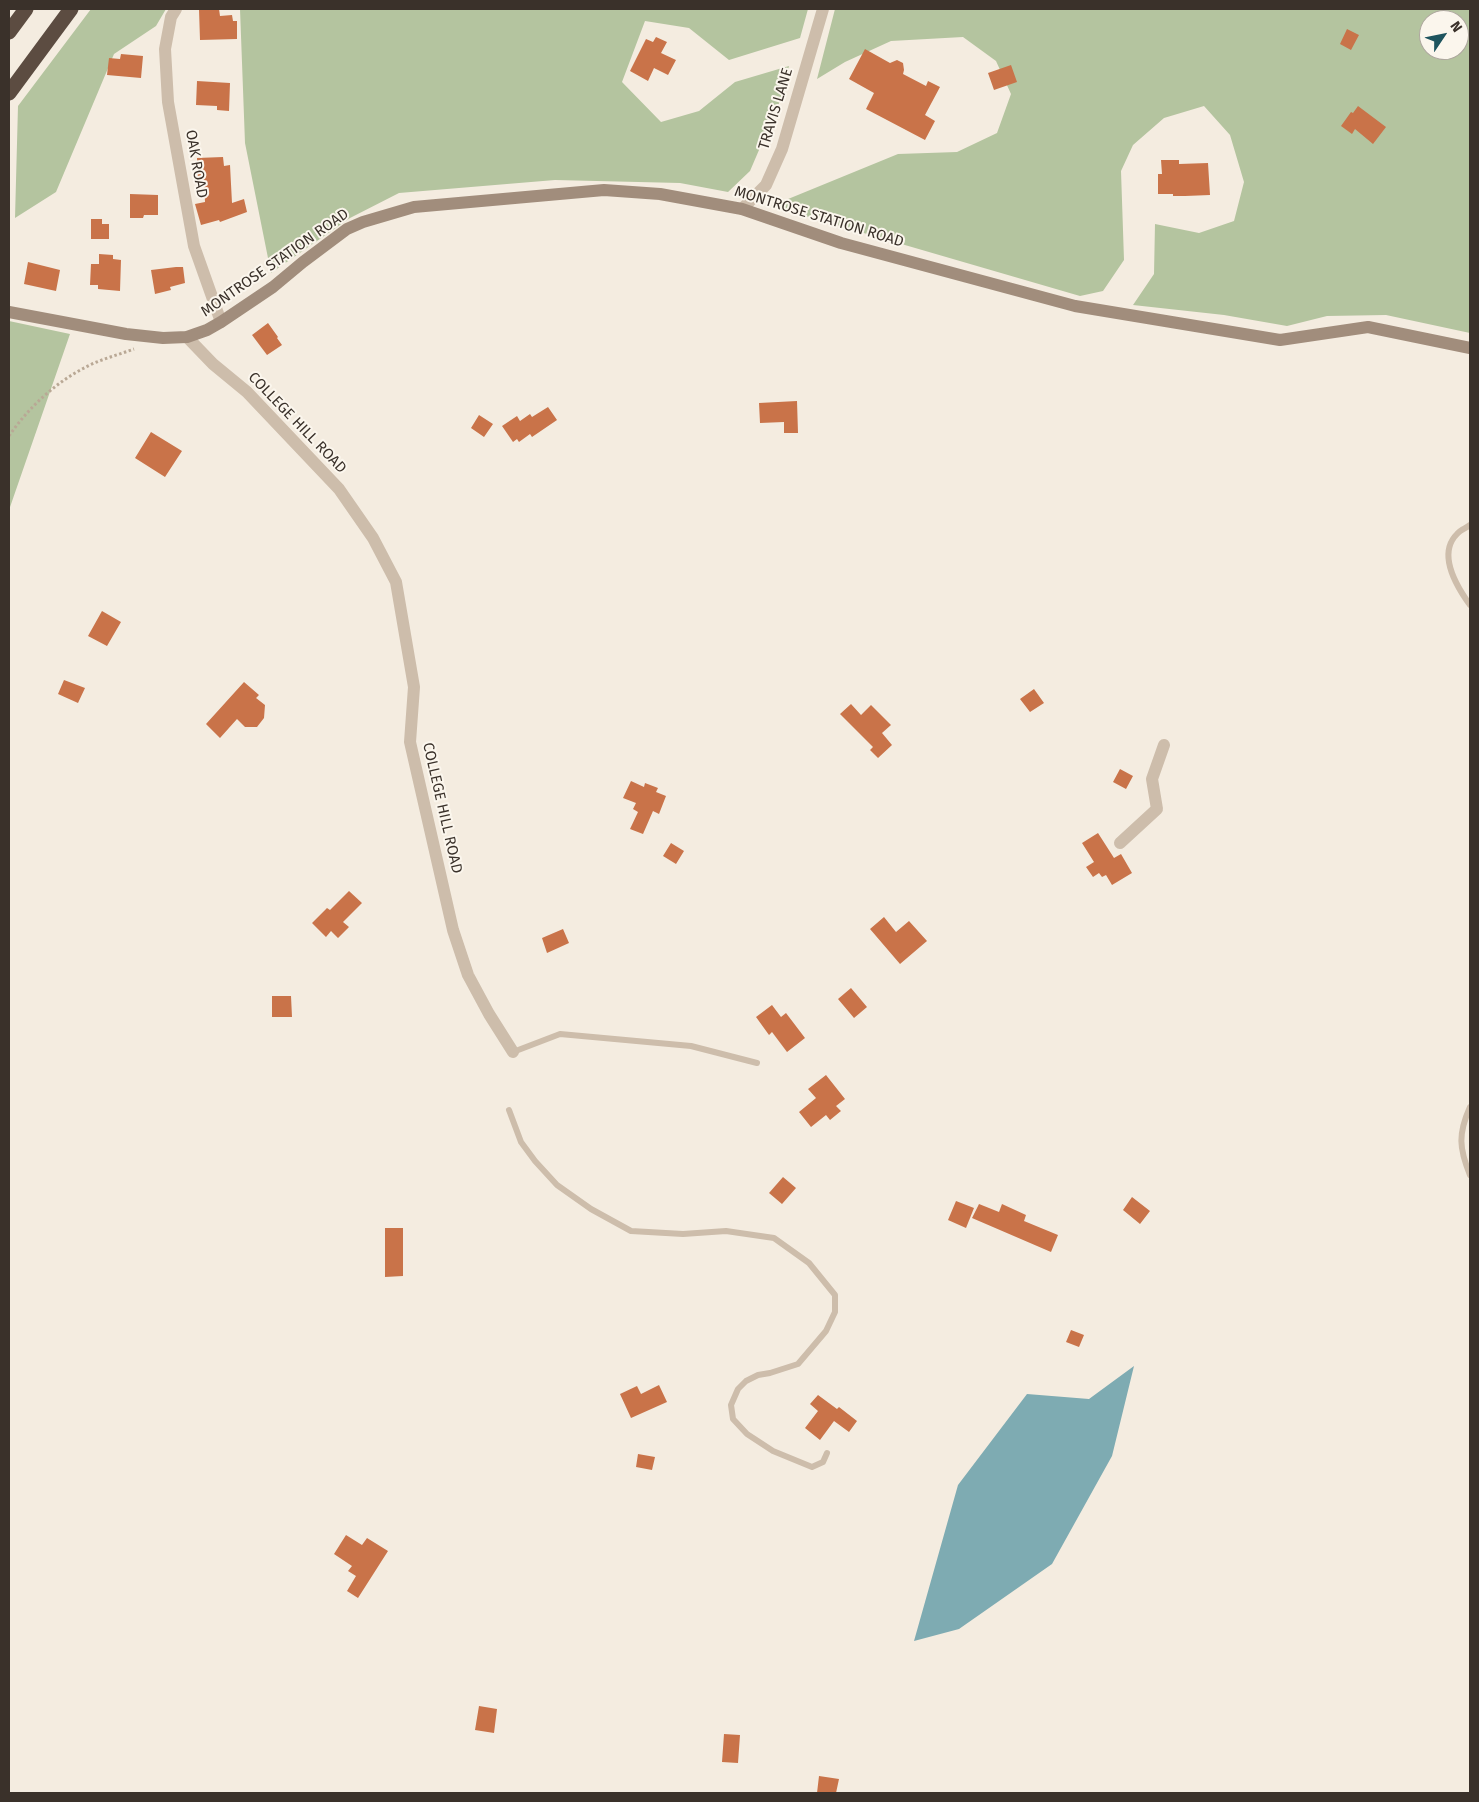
<!DOCTYPE html>
<html>
<head>
<meta charset="utf-8">
<style>
	body { margin:0 }
	#map { position:relative; width:1479px; height:1802px; overflow:hidden; background:#f4ece0; font-family:"Fira Sans",sans-serif }
	canvas { display:block }
	.frame { position:absolute; inset:0; border:10px solid #3a312a; pointer-events:none }
	.north { position:absolute; left:1419px; top:10px; width:50px; height:50px; box-sizing:border-box; background:#fbf6ed; border:1px solid #aea79f; border-radius:50%; rotate:56deg; font-size:14px; font-weight:700; line-height:20px; text-align:center; color:#3a312a }
	.north::after { content:''; display:block; margin:auto; width:18px; height:22px; background:#1e545e; clip-path:polygon(50% 0,100% 100%,50% 72%,0 100%) }
</style>
</head>
<body>
<div id="map">
<canvas width="1479" height="1802"></canvas>
<div class="frame"></div>
<div class="north">N</div>
</div>
<script>
const c = document.querySelector('canvas').getContext('2d');
c.lineJoin = 'round';
function paint(path, color) { c.fillStyle = color; c.fill(path, 'evenodd'); }
function trace(path, color, width, dash) { c.strokeStyle = color; c.lineWidth = width; c.lineCap = dash ? 'butt' : 'round'; c.setLineDash(dash || []); c.stroke(path); }
function label(font, color, halo, rows, align = 'center') {
  c.font = font + ' "Fira Sans",sans-serif'; c.lineWidth = 4; c.setLineDash([]); c.textBaseline = 'middle'; c.strokeStyle = halo; c.fillStyle = color; for (const [text, x, y, turn = 0] of rows) {
    c.save(); c.translate(x, y); c.rotate((+turn || 0) * Math.PI / 180); c.textAlign = isNaN(turn) ? turn : align; if (halo) c.strokeText(text, 0, 0); c.fillText(text, 0, 0); c.restore();
  }
}
paint(new Path2D(`
	M91,9H166L156,26L114,54L56,192L15,218L18,106Z
	M240,9H808L800,38L729,60L689,28L645,21L622,82L661,122L699,111L735,82L789,66L780,101L750,171L728,192L680,183L555,180L399,193L350,218L271,273L245,143Z
	M835,9H1470V333L1386,315L1327,316L1287,326L1224,315L1133,305L1154,274L1155,224L1199,233L1234,221L1244,182L1230,135L1204,106L1164,118L1133,145L1121,171L1124,260L1103,291L1080,296L771,206L898,154L957,152L997,133L1011,94L996,61L963,37L891,41L845,62L817,79ZM1429,20H1459V50H1429Z
	M9,321L70,334L9,510Z`), '#b4c49f');
paint(new Path2D(`
	M1134,1366L1112,1456L1052,1564L959,1629L914,1641L958,1485L1027,1394L1089,1399Z`), '#7eabb2');
paint(new Path2D(`
	M199,9H219L220,16L232,15L233,21H237V39L200,40Z
	M1347,29L1359,35L1351,50L1340,44Z
	M656,37L667,42L661,53L676,60L668,75L654,68L648,81L630,71L646,39L653,42Z
	M865,49L890,63L897,60L903,63L904,70L903,74L926,86L928,81L940,87L925,115L935,121L925,140L866,109L874,93L849,79Z
	M121,54L143,56L141,78L107,75L109,58L120,59Z
	M1011,65L1017,82L994,90L988,73Z
	M197,81L230,83L229,111L217,110V106L196,105Z
	M1358,106L1386,127L1373,144L1355,129L1352,134L1341,126L1351,112L1353,113Z
	M223,157L224,166L230,165L232,203L244,199L247,212L220,222L219,220L201,225L195,204L205,202L204,180H198L197,158Z
	M1161,160H1179V164L1208,163L1210,195L1185,196H1173V194H1158V174H1162Z
	M130,194L158,195V215H144L143,218H130Z
	M91,219H102V224H109V239H91Z
	M99,254L113,255V259L121,260L120,291L98,289V285H90L91,264H99Z
	M28,262L60,270L56,291L24,284Z
	M176,267H183L185,283L170,287L171,290L155,294L151,270Z
	M268,323L278,337L277,338L282,345L267,355L252,335Z
	M797,401L798,433H784V422L760,423L759,403Z
	M548,407L557,420L532,437L530,434L519,442L517,439L513,442L502,426L517,416L520,421L530,414L532,417Z
	M479,415L493,424L484,437L471,428Z
	M151,432L182,451L165,477L135,458Z
	M102,611L121,622L107,646L88,636Z
	M64,680L85,688L78,703L58,694Z
	M244,682L259,695L256,698L265,705L264,718L257,727H245L237,719L220,738L206,724Z
	M1034,689L1044,703L1030,712L1020,699Z
	M851,704L861,715L871,705L891,725L882,733L892,745L878,758L870,750L873,747L840,714Z
	M1120,769L1133,776L1126,789L1113,782Z
	M631,781L644,787L645,783L658,788L656,792L666,796L659,814L653,811L643,834L630,829L638,812L633,809L636,803L623,798Z
	M1098,833L1114,858L1121,854L1132,873L1112,885L1106,875L1102,877L1099,873L1093,877L1086,867L1094,862L1082,843Z
	M671,843L684,851L676,864L663,856Z
	M349,891L362,903L343,922L349,927L338,938L331,931L326,937L312,923L327,908L330,910Z
	M884,917L896,932L909,921L927,941L900,964L870,929Z
	M563,929L569,943L547,953L542,938Z
	M851,988L867,1007L854,1018L838,999Z
	M272,996H291L292,1017H272Z
	M772,1005L781,1017L786,1013L805,1038L787,1052L772,1032L769,1035L756,1017Z
	M826,1075L845,1099L836,1106L841,1111L830,1120L826,1115L811,1127L799,1112L816,1098L808,1089Z
	M783,1177L796,1188L782,1204L769,1193Z
	M1132,1197L1150,1211L1140,1224L1123,1210Z
	M956,1201L974,1208L966,1228L948,1220Z
	M979,1204L999,1212L1002,1204L1026,1215L1024,1221L1058,1235L1051,1252L972,1218Z
	M385,1228H403V1276L385,1277Z
	M1071,1330L1084,1335L1079,1347L1066,1342Z
	M659,1385L667,1402L631,1418L620,1394L637,1386L641,1394Z
	M818,1395L837,1409L839,1407L857,1421L849,1432L834,1421L820,1440L805,1428L818,1411L810,1404Z
	M638,1454L655,1457L652,1470L636,1467Z
	M346,1535L362,1545L367,1538L388,1551L358,1598L347,1591L356,1576L348,1571L352,1566L334,1554Z
	M479,1706L497,1709L494,1733L475,1730Z
	M724,1734L740,1735L738,1763L722,1762Z
	M819,1776L839,1779L836,1793H817Z`), '#c97349');
trace(new Path2D(`
	M9,436C28,408 56,382 86,367C101,359 118,355 134,349`), '#b9a895', 3, [2.5, 2.5]);
trace(new Path2D(`
	M1470,525C1466,528 1460,530 1457,534C1437,554 1457,587 1470,605
	M513,1052L560,1034L691,1046L757,1063
	M1470,1107C1458,1134 1459,1148 1470,1175
	M509,1110L521,1142L535,1161L557,1185L591,1209L631,1231L683,1234L726,1231L774,1238L809,1263L835,1295V1312L826,1331L798,1364L770,1373L758,1375L746,1381L738,1389L731,1405L733,1419L747,1434L773,1451L812,1467L823,1462L827,1453`), '#cdbdab', 6);
trace(new Path2D(`
	M176,9L171,17L165,49L168,102L194,246L221,322
	M742,209L766,185L782,149L823,9
	M187,337L213,364L247,392L339,489L373,538L396,582L414,687L410,742L453,930L468,975L489,1014L513,1052
	M1120,843L1157,809L1152,779L1164,745`), '#cdbdab', 12);
trace(new Path2D(`
	M9,312L126,334L163,338L187,337L207,330L221,322L273,287L303,262L347,229L363,222L414,207L604,190L660,194L742,209L841,243L1075,306L1280,340L1368,327L1470,348`), '#a18d7c', 12);
trace(new Path2D(`
	M9,32L26,9
	M9,93L71,9`), '#5c4c41', 15);
label('15px', '#3a312a', '#fbf6ed', [
	["TRAVIS LANE",776,109,-73],
	["OAK ROAD",196,164,80],
	["MONTROSE STATION ROAD",819,217,17],
	["MONTROSE STATION ROAD",275,263,-35],
	["COLLEGE HILL ROAD",297,423,46],
	["COLLEGE HILL ROAD",442,808,77]
]);
</script>
</body>
</html>
